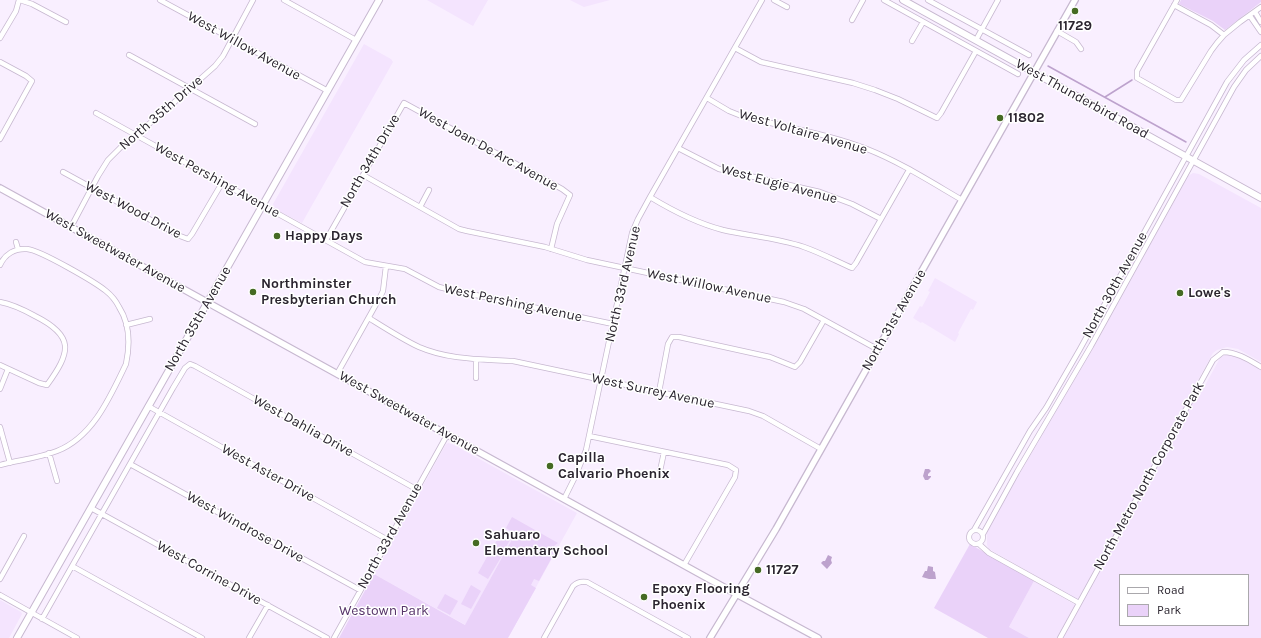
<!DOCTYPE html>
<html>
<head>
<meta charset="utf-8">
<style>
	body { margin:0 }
	#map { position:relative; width:1261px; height:638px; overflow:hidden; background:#f9efff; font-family:Karla,sans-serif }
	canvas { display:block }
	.legend { position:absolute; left:1119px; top:574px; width:130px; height:52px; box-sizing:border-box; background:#fff; border:1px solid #aaa8ac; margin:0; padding:5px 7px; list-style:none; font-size:12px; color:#2b252f }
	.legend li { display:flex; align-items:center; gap:8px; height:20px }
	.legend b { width:20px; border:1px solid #aaa8ac }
</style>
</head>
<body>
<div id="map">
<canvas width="1261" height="638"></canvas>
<ul class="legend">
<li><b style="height:5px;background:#fff"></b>Road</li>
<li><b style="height:11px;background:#ead2f9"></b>Park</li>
</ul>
</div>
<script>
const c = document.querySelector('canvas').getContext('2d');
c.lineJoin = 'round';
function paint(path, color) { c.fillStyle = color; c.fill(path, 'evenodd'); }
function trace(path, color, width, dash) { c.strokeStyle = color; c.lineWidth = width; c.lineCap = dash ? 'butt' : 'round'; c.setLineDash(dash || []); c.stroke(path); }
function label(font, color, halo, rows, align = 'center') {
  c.font = font + ' Karla,sans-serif'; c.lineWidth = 3; c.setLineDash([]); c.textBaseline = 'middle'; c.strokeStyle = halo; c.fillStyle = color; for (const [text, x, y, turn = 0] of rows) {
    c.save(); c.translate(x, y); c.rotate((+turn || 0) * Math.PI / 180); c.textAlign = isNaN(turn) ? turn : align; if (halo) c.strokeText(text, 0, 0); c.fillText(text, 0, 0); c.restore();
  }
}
paint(new Path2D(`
	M427,0H488L473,26Z
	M570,0H610L584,7Z
	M364,44L391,59L393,62L302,223L277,210L274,206L273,204Z
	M1193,173L1199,174L1261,208V362L1238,349L1227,347L1217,350L1213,353L1188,398L1196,402L1220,358L1225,355L1231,354L1234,355L1261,370V638H1029L1009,627L1034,581L1079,607L1099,573L1094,571L1078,599H1076L989,549L987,545V529L1095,345L1188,176ZM1120,575H1248V625H1120Z
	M935,278L977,302L973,310L971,309L958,333L959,334L955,342L922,322L921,323L913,318L920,306L922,307L930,292L928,291Z
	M448,443L454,445L577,513L508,638H489L374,574L446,444Z
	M0,600L21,612L22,614L9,638H0Z`), '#f4e4fe');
paint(new Path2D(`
	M1181,0H1261V2L1225,30L1213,21L1179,4Z
	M512,517L558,543L554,546L556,550L539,581L534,579L531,585L536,588L508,638H339L374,574L465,625L515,534L506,528Z
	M503,529L513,535L503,552L493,547Z
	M970,544L1034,581L1009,627L1029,638H988L934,608Z
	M492,548L503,554L488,579L478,573Z
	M471,585L481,591L471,609L461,604Z
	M445,594L458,601L450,615L437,608Z`), '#ead2f9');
paint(new Path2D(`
	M925,469H929L931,471L928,474V476H931V477L928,480H925L923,476Z
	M828,555L832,557L831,560L832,563L827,569L821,563L823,561H825Z
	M928,566L933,567V571L935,572L936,579H929L922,577L925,571H927Z`), '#bda2cd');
trace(new Path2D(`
	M1048,66L1186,142
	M1105,97L1132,80`), '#bda2cd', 1.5);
const minor = new Path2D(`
	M20,0L32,4L66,22
	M160,0L328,91
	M284,0L356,40
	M774,0L787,7
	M884,0L1018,74
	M928,0L1029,55
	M1177,0L1137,71V78L1176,100H1181L1211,51L1217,43L1224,35L1240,22L1261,7
	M1174,5L1211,25L1224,35
	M1255,12L1261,22
	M1250,16L1261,32
	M852,20L863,0
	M1057,31L1076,42L1081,49
	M0,38L16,11L19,0
	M976,40L998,0
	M912,41L923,22
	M735,48L761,62L853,83L875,90L898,99L937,118L941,113L976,51
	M129,55L255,124
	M0,62L26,76L32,81L0,139
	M707,98L729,111L739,115C782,127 826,133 867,149C900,162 931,182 962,200
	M96,113L365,262L405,269L439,287L447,289L613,324
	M678,148L719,169L820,192L852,204L881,219
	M63,172L180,236L188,239L192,234L222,183
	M363,175L459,229L467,231L545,247L587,260L784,302L804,309L877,349
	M650,197C673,211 696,223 723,230C749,236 778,238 804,247C821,253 836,261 852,268L856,263L909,170
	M420,207L429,190
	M71,227L98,176L108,160L121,147L161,114L215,66L223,56L253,0
	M326,240L404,103L562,189L570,195L557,224L551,249
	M16,242L18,249
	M0,265C5,254 15,248 27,249C40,250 95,282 106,291C111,295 116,301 119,307C130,324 130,345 126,364C110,397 93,437 57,451C39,458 19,460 0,465
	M0,302C12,304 24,310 35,316C75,336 71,352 47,385L39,383L0,365
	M369,318C385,328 402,339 419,347C449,360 481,359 513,361L749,411L763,416L821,449
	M126,325L150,319
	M337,374L379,299L383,291L386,266
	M476,378V360
	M0,389L8,369
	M659,392L668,344L672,337H679L770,357L795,367L800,362L824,320
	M148,406L388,540
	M0,427L10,463
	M589,436L728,465L736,470L735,477L684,565
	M49,453L57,481
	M130,464L360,590
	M659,476L664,452
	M564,499L576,475L586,450L632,233L638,219L650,197L762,0
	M91,508L327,638
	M969 537a7 7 0 1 1 14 0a7 7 0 1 1-14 0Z
	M974,530L1030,431L1046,408L1080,349L1227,82L1244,60L1261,45
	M983,534L1017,472L1091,346L1234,87L1246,70L1261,56
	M979,544L989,553L1079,603
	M72,566L202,638
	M0,579L24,536
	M0,595L77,638
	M42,619L173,388L185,368L190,364L195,366L416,489
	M249,638L268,605
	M334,638L447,435
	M544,638L573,586C577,582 581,581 587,582L688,638
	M1060,638L1213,360L1223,352C1237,352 1249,360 1261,367`);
const tertiary = new Path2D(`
	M0,188L729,590L818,638
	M710,638L776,529L1075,0`);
const secondary = new Path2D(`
	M903,0L1261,198
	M17,638L379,0`);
trace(minor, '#c7b8d0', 6);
trace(tertiary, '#c7b8d0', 8);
trace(secondary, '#c7b8d0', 8);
trace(minor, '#fff', 4.5);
trace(tertiary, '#fff', 5.5);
trace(secondary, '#fff', 6);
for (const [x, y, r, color] of [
	[1075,11,4,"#456a23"],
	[1000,118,4,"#456a23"],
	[277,236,4,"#456a23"],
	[253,292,4,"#456a23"],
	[1180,293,4,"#456a23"],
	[550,466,4,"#456a23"],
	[476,543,4,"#456a23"],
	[758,570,4,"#456a23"],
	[644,597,4,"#456a23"]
]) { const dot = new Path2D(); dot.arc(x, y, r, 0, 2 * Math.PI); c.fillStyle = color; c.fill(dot); trace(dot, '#fff', 1.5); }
label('bold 14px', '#2b252f', '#fff', [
	["11729",1075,26,"center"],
	["11802",1008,118],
	["Happy Days",285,236],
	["Northminster",261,284],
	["Presbyterian Church",261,300],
	["Lowe's",1188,293],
	["Capilla",558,458],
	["Calvario Phoenix",558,474],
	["Sahuaro",484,535],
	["Elementary School",484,551],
	["11727",766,570],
	["Epoxy Flooring",652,589],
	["Phoenix",652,605]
], 'left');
label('14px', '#2b252f', '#fff', [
	["West Willow Avenue",244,46,29],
	["West Thunderbird Road",1082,99,29],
	["North 35th Drive",161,113,-41],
	["West Voltaire Avenue",803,132,16],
	["West Joan De Arc Avenue",488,149,29],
	["North 34th Drive",370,161,-60],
	["West Pershing Avenue",217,180,29],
	["West Eugie Avenue",779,184,15],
	["West Wood Drive",133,210,28],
	["West Sweetwater Avenue",115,251,29],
	["North 33rd Avenue",623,284,-77],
	["North 30th Avenue",1115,285,-61],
	["West Willow Avenue",709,286,12],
	["West Pershing Avenue",513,303,12],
	["North 35th Avenue",198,319,-60],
	["North 31st Avenue",894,320,-60],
	["West Surrey Avenue",653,391,12],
	["West Sweetwater Avenue",409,413,29],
	["West Dahlia Drive",303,426,29],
	["West Aster Drive",268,473,29],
	["North Metro North Corporate Park",1149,476,-61],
	["West Windrose Drive",245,527,29],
	["North 33rd Avenue",390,536,-61],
	["West Corrine Drive",209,573,29]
]);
label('14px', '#57346a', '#fff', [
	["Westown Park",384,611]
]);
</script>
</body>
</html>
